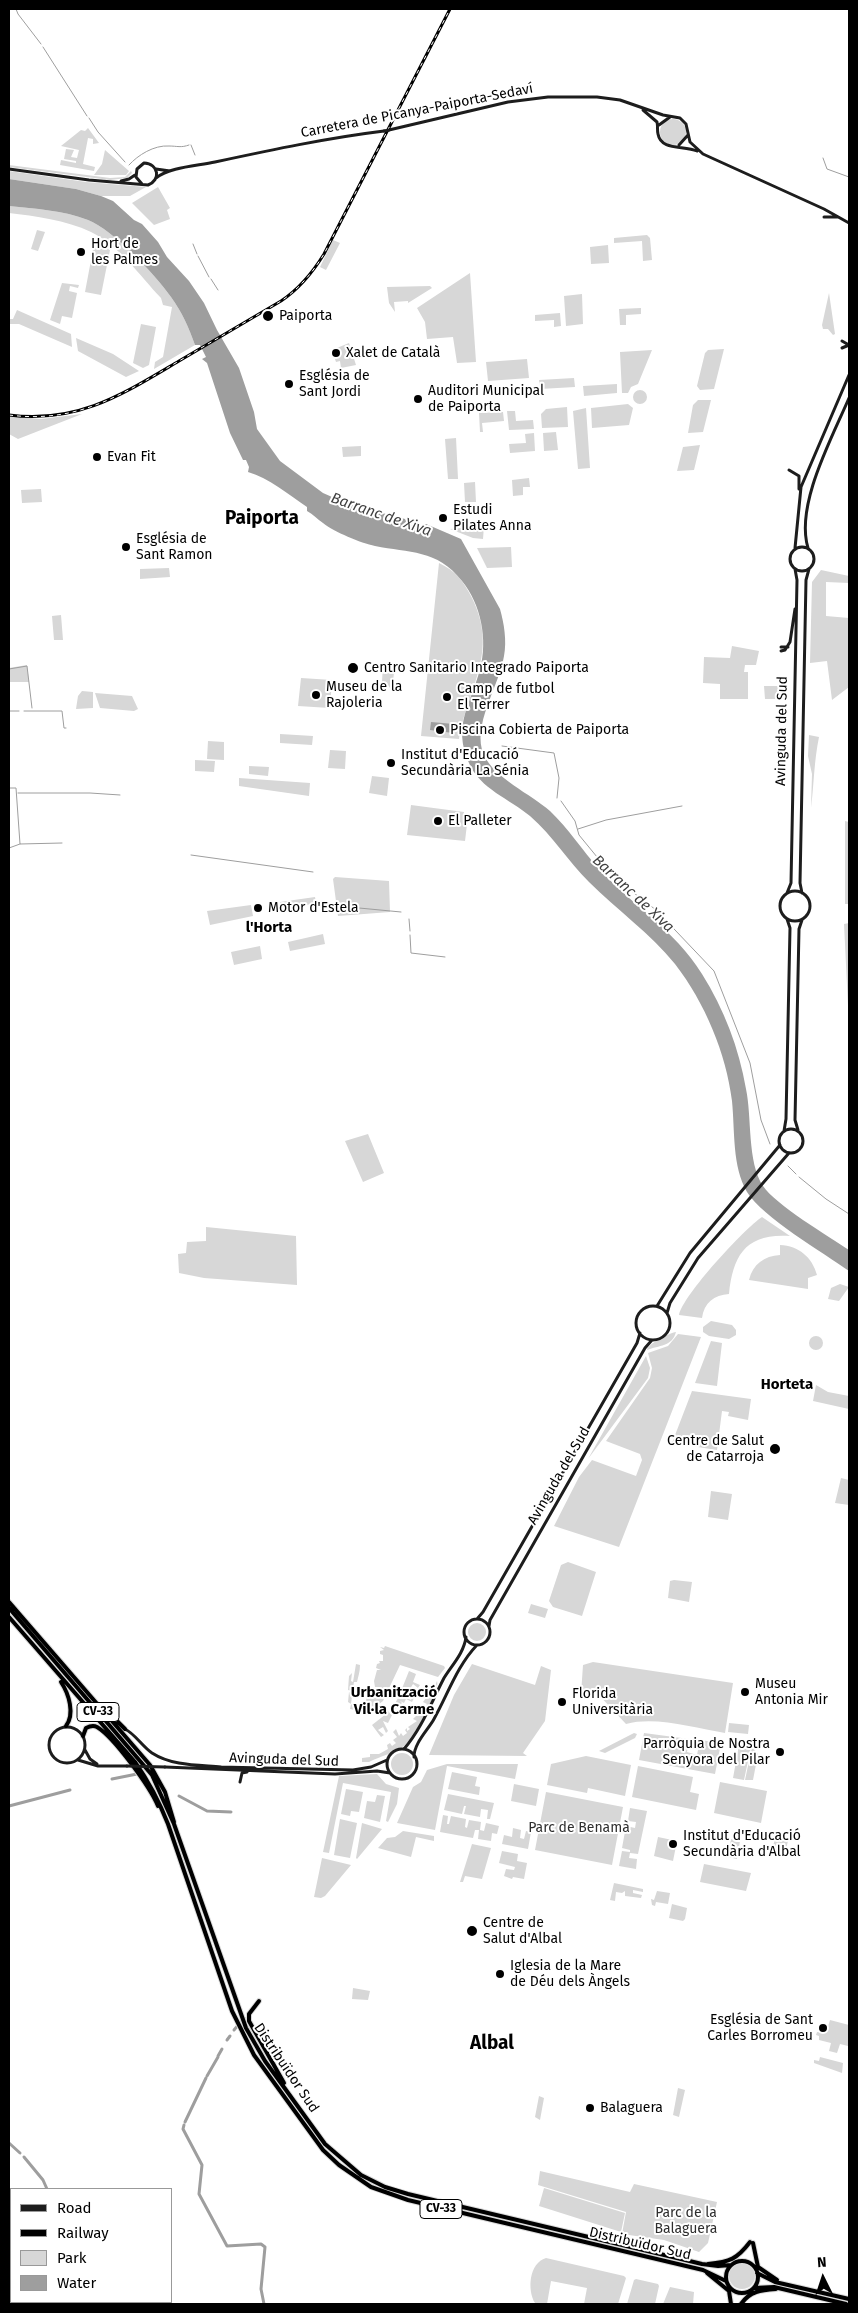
<!DOCTYPE html>
<html>
<head>
<meta charset="utf-8">
<style>
	body { margin:0 }
	#map { position:relative; width:858px; height:2313px; overflow:hidden; background:#fff; font-family:"Fira Sans",sans-serif }
	canvas { display:block }
	.frame { position:absolute; inset:0; border:10px solid #000; pointer-events:none }
	.legend { position:absolute; left:10px; top:2188px; width:162px; height:115px; box-sizing:border-box; background:#fff; border:1px solid #999; margin:0; padding:6px 9px; list-style:none; font-size:15px; color:#000 }
	.legend li { display:flex; align-items:center; gap:10px; height:25px }
	.legend b { width:25px; border:1px solid #999 }
	.north { position:absolute; left:798px; top:2253px; width:50px; height:50px; -webkit-text-stroke:4px #fff; paint-order:stroke; rotate:356deg; font-size:14px; font-weight:700; line-height:20px; text-align:center; color:#000 }
	.north::after { content:''; display:block; margin:auto; width:18px; height:22px; background:#000; clip-path:polygon(50% 0,100% 100%,50% 72%,0 100%) }
</style>
</head>
<body>
<div id="map">
<canvas width="858" height="2313"></canvas>
<div class="frame"></div>
<ul class="legend">
<li><b style="height:6px;background:#1d1d1d"></b>Road</li>
<li><b style="height:6px;background:#000"></b>Railway</li>
<li><b style="height:14px;background:#d7d7d7"></b>Park</li>
<li><b style="height:14px;background:#9e9e9e"></b>Water</li>
</ul>
<div class="north">N</div>
</div>
<script>
const c = document.querySelector('canvas').getContext('2d');
c.lineJoin = 'round';
function paint(path, color) { c.fillStyle = color; c.fill(path, 'evenodd'); }
function trace(path, color, width, dash) { c.strokeStyle = color; c.lineWidth = width; c.lineCap = dash ? 'butt' : 'round'; c.setLineDash(dash || []); c.stroke(path); }
function label(font, color, halo, rows, align = 'center') {
  c.font = font + ' "Fira Sans",sans-serif'; c.lineWidth = 4; c.setLineDash([]); c.textBaseline = 'middle'; c.strokeStyle = halo; c.fillStyle = color; for (const [text, x, y, turn = 0] of rows) {
    c.save(); c.translate(x, y); c.rotate((+turn || 0) * Math.PI / 180); c.textAlign = isNaN(turn) ? turn : align; if (halo) c.strokeText(text, 0, 0); c.fillText(text, 0, 0); c.restore();
  }
}
paint(new Path2D(`
	M660 132a13 13 0 1 1 26 0a13 13 0 1 1-26 0Z
	M88,128L99,143L93,144V139L88,138L83,164L95,167L94,171L60,165L61,160L76,163V161L64,159L66,149L74,150L71,157L77,158L79,150L61,146L81,130L85,131Z
	M105,150L129,171L126,175H94L102,164Z
	M9,165L110,178L125,177L131,171L132,173L127,178L110,180L9,167Z
	M9,171L86,182L146,187L130,196H101L76,189L9,179Z
	M158,187L170,208L167,210L170,219L154,225L132,203Z
	M9,206C35,209 63,210 88,220C113,230 155,274 171,297C182,312 189,328 195,345L154,369L155,362L163,357L172,307L163,305L161,298C140,276 119,245 91,232C66,220 35,216 9,213Z
	M37,230L45,232L38,251L31,249Z
	M647,235L650,238L652,260L643,261L642,241L614,243V238Z
	M95,239L110,250L101,295L85,292Z
	M333,240L340,243L326,270L320,267Z
	M608,245L609,263L591,264L590,247Z
	M470,273L476,362L457,363L453,337L427,339L425,322L417,308Z
	M62,283L79,285L78,288L70,286L69,291L77,293L72,318L62,316L60,324L50,320Z
	M430,286L432,288L408,303V301L394,302L395,312L389,303L387,287Z
	M829,293L835,334L833,335L828,329H823L822,325Z
	M582,294L583,324L566,326L564,296Z
	M641,308V314L626,315V325H620L619,309Z
	M17,310L71,334L72,347L19,324H9V319H13Z
	M560,313L561,326L554,327V320L535,321V315Z
	M141,324L156,327L149,365L143,368L133,363Z
	M76,338L113,354L139,371L126,377L78,351Z
	M349,343L356,365L341,368L340,361L336,362L332,350Z
	M724,349L714,389L700,390L697,386L705,353L708,350Z
	M652,350L638,384L631,387L628,393H622L620,352Z
	M527,359L529,378L488,381L486,362Z
	M574,378L575,387L540,389L539,380Z
	M617,384V393L584,396L583,386Z
	M633 397a7 7 0 1 1 14 0a7 7 0 1 1-14 0Z
	M698,400H711L703,432L688,433L693,405Z
	M628,404L633,408L629,425L592,428L591,408Z
	M567,407L568,427L542,428L541,414L546,409Z
	M586,408L590,468L578,469L573,411Z
	M507,411H515L516,421L533,420L534,429L509,430Z
	M503,412L504,421L482,423L483,432H480L479,413Z
	M82,414L18,439L9,434V416L41,419Z
	M556,432L558,450L544,451L543,433Z
	M534,433L535,451L510,453L509,444L526,443L525,434Z
	M456,438L458,479H448L445,439Z
	M700,445L694,470L677,471L683,447Z
	M361,446V456L343,457L342,447Z
	M529,478L530,487H523V495L513,496L512,480Z
	M475,482L476,502H465L464,483Z
	M41,489L42,502L22,503L21,490Z
	M484,526L483,539L473,538L450,529Z
	M511,547L512,567L487,568L477,548Z
	M439,563C456,571 464,582 472,598C499,653 468,686 459,739L421,736Z
	M169,568L170,577L140,579V569Z
	M821,570L849,576V583L826,582V616L849,618V687L832,700L827,661L810,663L812,582Z
	M61,615L63,640H54L52,616Z
	M732,646L759,651L756,665H745L744,672H748V699H720V684L703,683L704,657L730,658Z
	M395,663L392,691L386,682H382L383,664L391,665Z
	M27,665L29,682H9V668Z
	M301,678L332,680L330,708L298,706Z
	M764,686H778V696L775,699H765Z
	M82,691L93,692V708L76,709L78,696Z
	M95,693L132,696L138,709L134,711L100,708Z
	M280,734L313,736L312,745L280,743Z
	M809,735L819,737C814,761 814,783 811,808L812,774L808,756Z
	M208,741L224,742V760L207,759Z
	M330,750L346,751L345,769L328,768Z
	M195,760L215,761L214,772L195,771Z
	M249,766L269,767L268,776L249,774Z
	M372,776L389,778L387,796L369,793Z
	M239,778L310,783L309,796L239,786Z
	M411,805L464,812V815L468,816L465,841L407,835Z
	M845,821L849,822V904H845Z
	M335,877L389,881L390,912L338,916L333,879Z
	M315,897L316,903L282,910L280,902Z
	M251,905L253,916L210,925L207,911Z
	M849,923V1026L844,924Z
	M323,934L325,944L290,951L288,942Z
	M260,946L262,959L234,965L231,952Z
	M368,1134L384,1173L363,1182L345,1141Z
	M762,1217L790,1236C746,1233 733,1255 729,1294C714,1295 704,1303 702,1318L679,1315C683,1295 744,1229 762,1217Z
	M206,1227L296,1236L297,1285L204,1278L179,1273L178,1254L186,1253L187,1242L206,1241Z
	M780,1245C799,1246 812,1257 817,1275L808,1278V1289L749,1280C753,1264 764,1256 780,1255Z
	M840,1284L849,1287L839,1301L828,1299L831,1288Z
	M711,1321L732,1325L736,1330V1335L729,1339L709,1336L703,1332V1327Z
	M676,1332C672,1347 659,1345 647,1350C648,1344 669,1333 676,1332Z
	M678,1334L701,1337L619,1547L554,1526L579,1477L592,1460L636,1476L642,1460L640,1454L606,1441L650,1378L652,1368L648,1353L668,1346Z
	M809 1343a7 7 0 1 1 14 0a7 7 0 1 1-14 0Z
	M711,1341L722,1343L717,1386L695,1383Z
	M646,1356L650,1368L648,1378L588,1459Z
	M816,1385L828,1392L849,1396V1409L813,1401Z
	M692,1391L751,1399L748,1420L728,1416L729,1412L722,1411L717,1450L672,1443Z
	M841,1478L849,1480V1505L835,1503Z
	M711,1491L732,1494L728,1520L708,1517Z
	M568,1562L596,1572L582,1616L553,1607L549,1601L561,1565Z
	M674,1580L692,1582L689,1602L668,1598L670,1581Z
	M531,1604L548,1609L545,1618L528,1613Z
	M468 1632a9 9 0 1 1 18 0a9 9 0 1 1-18 0Z
	M385,1646L444,1666L445,1668L438,1677L400,1665L383,1701L366,1714L364,1712L367,1695L374,1696L375,1691L378,1692L379,1687H375L374,1681L377,1670H381L376,1668L377,1664L380,1663L379,1661H383V1655L380,1654V1651L384,1650L380,1647L384,1648Z
	M593,1662L733,1683L725,1733C694,1728 656,1716 626,1724L596,1692L581,1694L583,1665Z
	M356,1664L360,1665C360,1672 358,1677 357,1682H354L353,1688H355L356,1693L352,1696L351,1704L356,1705L355,1710L350,1709L351,1704L348,1702L349,1692L352,1694V1691L348,1690L349,1676L352,1673L351,1681L353,1682Z
	M472,1664L535,1685L541,1666L551,1670L545,1721L523,1753L527,1756L429,1755L454,1695Z
	M409,1671L416,1674L413,1682L420,1685L418,1688L413,1684L410,1689L417,1691L415,1697L409,1692L407,1698L411,1700L412,1697L414,1698L412,1702L406,1699L404,1703L400,1701L402,1703L392,1712L391,1711L398,1698L401,1699L403,1695L401,1691Z
	M437,1681C441,1689 413,1739 404,1746C396,1752 379,1757 369,1762H362V1758L370,1757V1754H379L388,1749L387,1745L390,1743L392,1746L396,1743L393,1740L397,1737L393,1732L396,1729L399,1736L401,1733L403,1736L407,1733L405,1730L407,1728V1731L410,1729L408,1727L417,1721L413,1719L417,1715L411,1711L413,1708L418,1714L419,1710L422,1712L427,1704L423,1702L426,1698L419,1695L421,1692L426,1696L429,1689L433,1690Z
	M383,1706L392,1715L388,1723L383,1721L388,1731L386,1733L383,1727L378,1730L384,1735L381,1737L372,1725L386,1714L381,1708Z
	M729,1723L749,1725L748,1734L728,1732Z
	M634,1733L637,1734L635,1738L605,1753L599,1751Z
	M644,1733L689,1739L687,1752L697,1755L700,1740L721,1743L715,1774L639,1760Z
	M739,1745L751,1747L744,1780L733,1778Z
	M752,1747L758,1754L753,1780H745Z
	M391 1764a11 11 0 1 1 22 0a11 11 0 1 1-22 0Z
	M586,1756L631,1765L625,1796L588,1788L587,1793L547,1785L551,1764Z
	M447,1764H518L515,1779L447,1766L435,1830L397,1823L413,1787L421,1782L427,1770Z
	M638,1766L693,1777L690,1792L699,1794L696,1810L632,1797Z
	M452,1772L477,1777L475,1786L480,1787L479,1795L448,1789Z
	M377,1774L386,1784L399,1788L397,1804L388,1822L386,1821L391,1792L343,1783L329,1853L323,1852L339,1776Z
	M720,1782L767,1791L761,1823L714,1813Z
	M514,1784L539,1789L536,1806L511,1801Z
	M346,1789L363,1792L359,1812L351,1811L350,1816L341,1814Z
	M546,1792L623,1807L612,1865L535,1850Z
	M448,1794L494,1803L490,1819H487L488,1810L481,1809L480,1817L464,1814L466,1806H464L462,1814L444,1810Z
	M377,1795L385,1796L380,1822L364,1818L367,1801L375,1802Z
	M630,1808L647,1811L638,1854L630,1853L629,1858L637,1859L636,1869L619,1866L622,1851L630,1852V1850L622,1848L626,1826L635,1828L636,1822L628,1821Z
	M443,1815L448,1816L447,1824H449L451,1816L466,1819L465,1827L467,1828L469,1820L481,1822L480,1830L484,1831L486,1823L499,1826L497,1834L492,1833L491,1841L478,1839L479,1830H475L473,1838L440,1832Z
	M340,1819L357,1823L350,1858L334,1855Z
	M362,1823L382,1829L357,1859L356,1858Z
	M513,1828L521,1830L520,1838L524,1839L526,1831L531,1832L528,1849L502,1844L504,1835L512,1837Z
	M403,1831L434,1836V1841L416,1837L411,1857L378,1848L387,1838L395,1837Z
	M658,1837L677,1841L673,1861L654,1856Z
	M775,1838L788,1841L785,1853L772,1851Z
	M731,1839L740,1841L737,1859L728,1857Z
	M472,1844L491,1848L482,1879L465,1876L463,1882H460Z
	M502,1851L518,1854L517,1861L527,1863L524,1879L513,1877L512,1879L504,1876L506,1869L514,1870L515,1867L499,1863Z
	M322,1858L351,1865L325,1896L321,1898L314,1897Z
	M704,1864L751,1873L746,1891L700,1882Z
	M614,1883L643,1889V1892L633,1890V1893L642,1895L641,1898L625,1896V1891L622,1893L616,1892L615,1901L610,1900Z
	M657,1891L670,1893L668,1904L656,1902L655,1906L652,1905L651,1899L654,1900Z
	M672,1904L687,1908L685,1919L683,1921L669,1918Z
	M353,1988L370,1991L368,2000L352,1999Z
	M830,2020L849,2025L848,2046L840,2044L837,2053L829,2051L831,2043L819,2040V2036L816,2035L817,2032L826,2033Z
	M820,2057L843,2063L842,2073L814,2063V2060L819,2061Z
	M678,2088L685,2090L679,2117L673,2115Z
	M539,2096L544,2098L540,2120L535,2117Z
	M540,2171L630,2192L634,2184L717,2202L708,2243L699,2252L664,2240L622,2234L626,2212L538,2185Z
	M544,2188L625,2213L621,2232L539,2206Z
	M546,2258L624,2276L626,2278L618,2304H584L587,2288L551,2281L547,2304L535,2303C527,2290 529,2263 546,2258Z
	M729 2276a13 13 0 1 1 26 0a13 13 0 1 1-26 0Z
	M636,2279L658,2284L659,2286L655,2304H627L634,2280Z
	M670,2287L694,2292L693,2304H663Z`), '#d7d7d7');
paint(new Path2D(`
	M9,179L76,189L101,196L113,201L134,220L142,224L158,242L167,257L189,281L204,303L217,330L239,368L254,412L257,429L280,461L323,493L348,504L405,519L408,524L420,528L426,524L461,539L500,609C504,623 507,641 504,656C499,687 471,726 484,755C494,778 531,794 550,811C569,829 582,850 599,869C633,906 674,929 702,974C724,1009 739,1048 746,1089C752,1117 747,1162 763,1186C776,1205 828,1236 849,1250V1271C824,1253 762,1217 747,1192C732,1166 735,1131 732,1101C726,1053 705,1003 675,964C650,933 617,910 589,882C568,861 553,836 530,816C510,799 480,789 469,763C452,725 471,704 480,669C488,640 481,604 462,581C437,549 409,553 375,546C361,543 334,532 323,523C318,520 313,514 307,511V507C289,495 269,478 248,472L249,467L246,460H243L230,433L207,363L202,359L206,357L200,345H195C189,328 182,312 171,297C155,274 113,230 88,220C63,210 35,209 9,206Z
	M431,722L454,724L453,733L430,730Z`), '#9e9e9e');
trace(new Path2D(`
	M16,9L18,14L41,44
	M43,47L87,116
	M89,118L98,132L125,162
	M191,145L195,155
	M823,158L827,169L849,177
	M129,165C138,155 154,145 169,146C177,146 181,148 189,145
	M193,244L197,254
	M198,256L209,277
	M211,279L218,290
	M9,669L27,666L32,708
	M9,711H19
	M24,711H62L64,728H66
	M502,746L554,753L559,778L557,798
	M9,788H16L20,844L62,843
	M18,793H90L120,795
	M561,801L575,821L579,835L611,874L620,878
	M578,829L606,820L682,806
	M9,848L20,844
	M191,855L313,872
	M630,890L656,910L714,971L750,1063L761,1120L770,1144
	M338,906L401,912
	M409,919L410,931
	M410,935L411,953L445,957
	M788,1166L796,1174
	M799,1177L826,1199L849,1214`), '#9e9e9e', 1);
trace(new Path2D(`
	M112,1779L137,1774
	M179,1796L207,1811L231,1812
	M9,1806L70,1790
	M234,2030L244,2018
	M227,2040L230,2036
	M218,2056L222,2049
	M207,2076L218,2057
	M185,2122L206,2078
	M184,2125L183,2129L202,2165L199,2194L227,2246L261,2244L265,2247L261,2289L264,2304
	M9,2143L20,2153
	M24,2157L43,2180L47,2189
	M9,2275H11`), '#9e9e9e', 3);
const trunk = new Path2D(`
	M9,1602L150,1765L165,1792L174,1822
	M9,1608L152,1775L174,1824L246,2028L265,2061L325,2144L361,2175L385,2187L408,2194L702,2264L718,2266L731,2265
	M9,1617L135,1762C149,1782 159,1801 168,1824L232,2011L254,2055L323,2150L339,2165L371,2187L408,2200L703,2270L726,2281
	M61,1682C69,1694 75,1714 66,1726
	M105,1709L125,1729
	M83,1736L86,1728C90,1726 93,1725 97,1727C114,1737 150,1787 158,1806
	M259,2001L249,2014V2021L284,2083
	M753,2243L758,2267L777,2280
	M726 2277a16 16 0 1 1 32 0a16 16 0 1 1-32 0Z
	M708,2264C730,2262 737,2259 750,2242
	M707,2273L729,2291L731,2304
	M757,2273L775,2282L849,2299
	M754,2288L774,2287L846,2304
	M741,2304C750,2291 761,2290 776,2289`);
trace(trunk, '#dbdbdb', 6);
trace(new Path2D(`
	M643,110L657,122C658,126 657,130 658,134C661,151 684,145 697,151
	M659,125L670,117
	M389,130L508,102L548,97H597L620,100L663,115L680,118L686,124L690,142L703,154
	M679,145L688,135
	M703,154L824,209L849,223
	M9,169L89,180L148,185C161,180 159,164 144,163L137,169L136,177L142,184
	M156,169L170,171
	M156,178C170,167 197,166 215,162C271,150 327,138 384,131
	M121,181L129,179L135,175
	M824,217H838
	M842,341L849,345
	M842,348L849,345
	M789,470L799,476V489
	M790 559a12 12 0 1 1 24 0a12 12 0 1 1-24 0Z
	M795,548L801,487L849,375
	M808,548C795,505 832,438 849,398
	M781,647H788
	M781,651L785,650L790,642L795,609
	M780 906a15 15 0 1 1 30 0a15 15 0 1 1-30 0Z
	M787,893L791,883L797,580L795,569
	M802,893L800,883L806,580L809,569
	M779 1141a12 12 0 1 1 24 0a12 12 0 1 1-24 0Z
	M798,1130L795,1120L799,929L802,920
	M784,1131L786,1119L790,928L787,919
	M657,1306L690,1253L780,1145
	M636 1323a17 17 0 1 1 34 0a17 17 0 1 1-34 0Z
	M667,1313L670,1303L698,1258L789,1153
	M477,1619L483,1612L637,1343L640,1333
	M464 1632a13 13 0 1 1 26 0a13 13 0 1 1-26 0Z
	M489,1626L490,1620L645,1348L652,1340
	M49 1745a18 18 0 1 1 36 0a18 18 0 1 1-36 0Z
	M125,1729C135,1734 142,1746 152,1753C172,1766 198,1765 221,1767
	M404,1749C422,1728 431,1703 444,1678C452,1665 464,1653 466,1637
	M387 1764a15 15 0 1 1 30 0a15 15 0 1 1-30 0Z
	M85,1750L90,1759L97,1764
	M414,1757C414,1743 428,1730 434,1719C448,1694 457,1666 477,1645
	M78,1760L98,1766H127
	M165,1767L335,1774L377,1771L390,1773
	M220,1767L353,1770L371,1767L387,1760
	M240,1782L242,1773L247,1772`), '#1d1d1d', 3);
trace(trunk, '#000', 4);
const rail = new Path2D(`
	M9,415C78,424 123,394 179,361C213,341 247,321 281,301C299,289 313,272 324,254L450,9`);
trace(rail, '#000', 3);
trace(rail, '#fff', 1, [4]);
trace(new Path2D(`
	M384,131L389,130
	M127,1766L165,1767`), '#1d1d1d', 3);
for (const [x, y, r, color] of [
	[81,252,5,"#000"],
	[268,316,6,"#000"],
	[336,353,5,"#000"],
	[289,384,5,"#000"],
	[418,399,5,"#000"],
	[97,457,5,"#000"],
	[443,518,5,"#000"],
	[126,547,5,"#000"],
	[353,668,6,"#000"],
	[316,695,5,"#000"],
	[447,697,5,"#000"],
	[440,730,5,"#000"],
	[391,763,5,"#000"],
	[438,821,5,"#000"],
	[258,908,5,"#000"],
	[775,1449,6,"#000"],
	[745,1692,5,"#000"],
	[562,1702,5,"#000"],
	[780,1752,5,"#000"],
	[673,1844,5,"#000"],
	[472,1931,6,"#000"],
	[500,1974,5,"#000"],
	[823,2028,5,"#000"],
	[590,2108,5,"#000"]
]) { const dot = new Path2D(); dot.arc(x, y, r, 0, 2 * Math.PI); c.fillStyle = color; c.fill(dot); trace(dot, '#fff', 2); }
for (const [x, y, w] of [
	[98,1712,42],
	[441,2209,42]
]) { const box = new Path2D(); box.roundRect(x - w / 2, y - 9.5, w, 19, 4); c.fillStyle = '#fff'; c.fill(box); trace(box, '#000', 1); }
label('bold 12px', '#000', null, [
	["CV-33",98,1712],
	["CV-33",441,2209]
]);
label('14px', '#000', '#fff', [
	["Carretera de Picanya-Paiporta-Sedaví",417,111,-11],
	["Avinguda del Sud",782,731,-89],
	["Avinguda del Sud",559,1476,-60],
	["Avinguda del Sud",284,1760,2],
	["Distribuïdor Sud",286,2068,56],
	["Distribuïdor Sud",640,2244,13]
]);
label('14px', '#000', '#fff', [
	["Hort de",91,244],
	["les Palmes",91,260],
	["Paiporta",279,316],
	["Xalet de Català",346,353],
	["Església de",299,376],
	["Sant Jordi",299,392],
	["Auditori Municipal",428,391],
	["de Paiporta",428,407],
	["Evan Fit",107,457],
	["Estudi",453,510],
	["Pilates Anna",453,526],
	["Església de",136,539],
	["Sant Ramon",136,555],
	["Centro Sanitario Integrado Paiporta",364,668],
	["Museu de la",326,687],
	["Rajoleria",326,703],
	["Camp de futbol",457,689],
	["El Terrer",457,705],
	["Piscina Cobierta de Paiporta",450,730],
	["Institut d'Educació",401,755],
	["Secundària La Sénia",401,771],
	["El Palleter",448,821],
	["Motor d'Estela",268,908],
	["Centre de Salut",764,1441,"right"],
	["de Catarroja",764,1457,"right"],
	["Museu",755,1684],
	["Antonia Mir",755,1700],
	["Florida",572,1694],
	["Universitària",572,1710],
	["Parròquia de Nostra",770,1744,"right"],
	["Senyora del Pilar",770,1760,"right"],
	["Institut d'Educació",683,1836],
	["Secundària d'Albal",683,1852],
	["Centre de",483,1923],
	["Salut d'Albal",483,1939],
	["Iglesia de la Mare",510,1966],
	["de Déu dels Àngels",510,1982],
	["Església de Sant",813,2020,"right"],
	["Carles Borromeu",813,2036,"right"],
	["Balaguera",600,2108]
], 'left');
label('14px', '#2e2e2e', '#fff', [
	["Parc de Benamà",579,1828],
	["Parc de la",686,2213],
	["Balaguera",686,2229]
]);
label('italic 15px', '#3f3f3f', '#fff', [
	["Barranc de Xiva",381,515,19],
	["Barranc de Xiva",633,894,43]
]);
label('bold 15px', '#000', '#fff', [
	["l'Horta",269,928],
	["Horteta",787,1385],
	["Urbanització",394,1693],
	["Vil·la Carme",394,1710]
]);
label('bold 19px', '#000', '#fff', [
	["Paiporta",262,519],
	["Albal",492,2044]
]);
</script>
</body>
</html>
